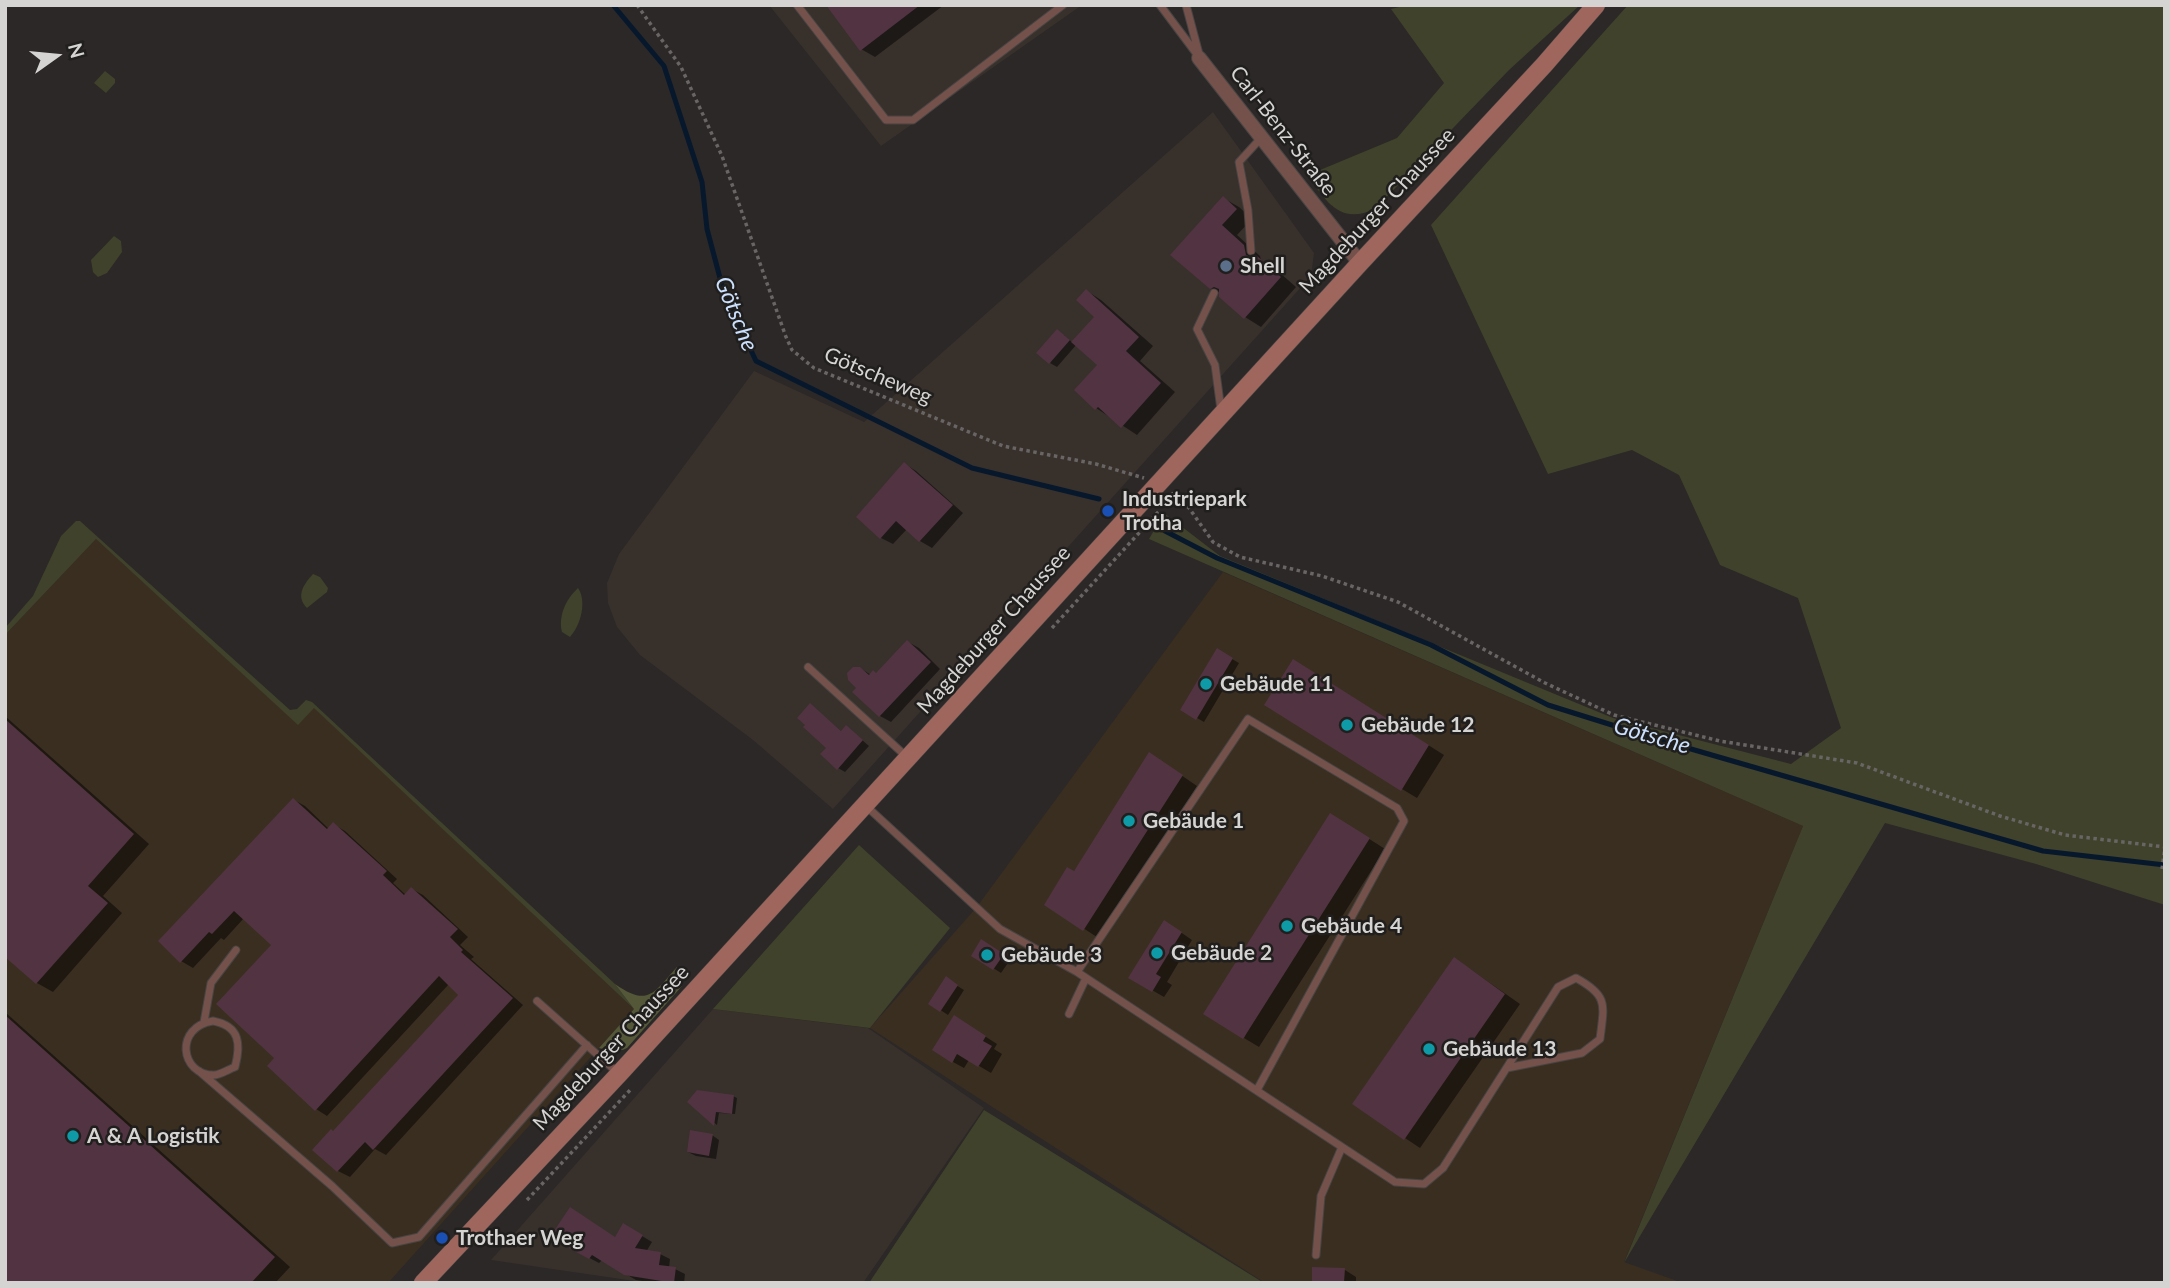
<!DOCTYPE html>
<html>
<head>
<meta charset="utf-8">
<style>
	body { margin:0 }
	#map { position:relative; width:2170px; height:1288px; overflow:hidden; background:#2b2827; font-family:Lato,sans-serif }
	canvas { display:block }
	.frame { position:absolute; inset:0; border:7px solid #d6d4d3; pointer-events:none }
	.north { position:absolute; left:21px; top:21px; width:70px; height:70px; -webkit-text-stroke:5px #211f1d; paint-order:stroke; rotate:75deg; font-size:19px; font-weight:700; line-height:28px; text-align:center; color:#d6d4d3 }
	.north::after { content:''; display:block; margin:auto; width:24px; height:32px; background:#d6d4d3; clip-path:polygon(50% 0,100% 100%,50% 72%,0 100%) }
</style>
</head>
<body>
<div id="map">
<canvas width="2170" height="1288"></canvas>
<div class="frame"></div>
<div class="north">N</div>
</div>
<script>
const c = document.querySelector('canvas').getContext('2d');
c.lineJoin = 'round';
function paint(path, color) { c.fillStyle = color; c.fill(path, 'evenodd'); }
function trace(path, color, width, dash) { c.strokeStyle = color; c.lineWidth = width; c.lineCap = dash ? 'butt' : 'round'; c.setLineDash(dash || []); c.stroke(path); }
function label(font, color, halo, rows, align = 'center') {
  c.font = font + ' Lato,sans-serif'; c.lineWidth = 5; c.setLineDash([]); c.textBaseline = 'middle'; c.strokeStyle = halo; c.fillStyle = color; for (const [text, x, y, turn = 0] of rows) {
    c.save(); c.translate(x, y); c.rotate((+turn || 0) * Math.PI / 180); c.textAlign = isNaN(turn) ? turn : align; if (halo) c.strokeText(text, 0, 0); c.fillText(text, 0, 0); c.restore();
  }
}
paint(new Path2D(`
	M769,5H1082L881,146Z
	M1213,112L1314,253L1311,276L833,809L753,740L640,655L617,627L608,603L607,583L619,554L754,371L864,422Z
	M713,1009L868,1028L984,1108L863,1283H648L491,1260Z`), '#38302b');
paint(new Path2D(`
	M96,539L298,724L314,707L634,1009L388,1283H5V635Z
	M1223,572L1803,826L1624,1262L1683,1283H1265L870,1028L976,908Z`), '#3a2e20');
paint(new Path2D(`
	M1407,5H1580L1509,70L1375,209C1340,225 1326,202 1308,175L1397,138L1444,83L1391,9Z
	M1628,5H2165V905L2036,864L1885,823L1624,1263L1803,826L1149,539L1164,513L1220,556L1613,718L1791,764L1841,728L1798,598L1720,565L1679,475L1632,450L1548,474L1431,225Z
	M105,71L115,79V83L106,93L94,83Z
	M114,236L121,241L122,252L107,273L98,277L93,272L91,260Z
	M76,521H80L290,710L297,709L306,700L312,702L615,984L634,1009L314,708L298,725L96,539L5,635V628L33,596L61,536Z
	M313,574L320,577L328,588L327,592L307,608C295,596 304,584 313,574Z
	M578,588C587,601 581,625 570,637L562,632C558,616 566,599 578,588Z
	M859,845L950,928L870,1028L713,1009Z
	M984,1110L1264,1283H869Z`), '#40422b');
paint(new Path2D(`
	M677,967L682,986L627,1048C617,1053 610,1051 599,1048L634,1009L615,984C649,1008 654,992 677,967Z`), '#555838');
paint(new Path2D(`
	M828,5H944L875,57L861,49Z
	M1223,198L1239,207L1252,219L1237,235L1260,256L1261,260L1272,266L1296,287L1261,327L1245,317L1220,293L1211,288Z
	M1087,291L1101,300L1153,346L1140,361L1175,392L1137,435L1096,408L1099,365L1077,344L1057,367L1050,363L1064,335L1073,343L1097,316Z
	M905,464L916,471L963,513L932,548L920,541L907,529L893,544L881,538L858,517Z
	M908,642L919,648L940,669L891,722L880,716L858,688L860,668L871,675H877Z
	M1218,651L1239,663L1204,722L1183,710Z
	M1309,670L1444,755L1417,798L1402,789Z
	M811,705L842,732L847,727L869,746L845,772L838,768Z
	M5,716L149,844L103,896L122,913L53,992L37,983L5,954Z
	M1165,764L1197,786L1100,939L1046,904Z
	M294,800L305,806L329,829L333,824L345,831L397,879L393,883L406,895L412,889L423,895L468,937L460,945L474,957L471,959L523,1005L386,1155L375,1149L350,1177L338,1171L334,1133L461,995L449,984L327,1116L316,1109L277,1058L273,945L244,918L224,940L221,938L193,968L181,961Z
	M1346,824L1385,849L1259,1047L1244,1038Z
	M1176,929L1192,940L1167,982L1172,985L1164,997L1131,978Z
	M982,942L1010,960L1001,973L973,955Z
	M1470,969L1520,1004L1420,1148L1354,1104Z
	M946,979L964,990L948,1015L930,1003Z
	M5,1012L290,1267L275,1283H5Z
	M966,1024L997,1044L994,1049L1002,1054L991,1073L969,1060L964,1068L953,1062Z
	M733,1096L737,1098L735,1114L719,1113L717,1125L690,1102Z
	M712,1135L719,1140L716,1159L696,1156L688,1152Z
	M624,1225L652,1242L646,1252L660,1254L670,1259L669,1268L675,1269L685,1274L684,1283H655L636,1280L602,1260L599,1263L567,1246L616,1238Z
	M1345,1270L1356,1277V1283H1314Z`), '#0007');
trace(new Path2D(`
	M613,5L664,66L702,182L707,229L724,293L756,361L972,468L1099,499
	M1165,531L1217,558L1431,645L1548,705L1660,740L2043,851L2165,865`), '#07182d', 5);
paint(new Path2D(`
	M826,5H920L860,51Z
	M1223,196L1237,209L1222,225L1244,245L1246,255L1251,257L1256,255L1281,277L1244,319L1219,297V289L1214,287L1210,289L1170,255Z
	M1086,289L1139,337L1126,351L1161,383L1121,428L1098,407L1095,410L1074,390L1097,365L1071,342L1094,317L1076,300Z
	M1057,329L1070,340L1049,364L1036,353Z
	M904,462L953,505L919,542L896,521L880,539L856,517Z
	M907,640L931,662L879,717L852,692L856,688L848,680L847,673L853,667H860L869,675L873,670L876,673Z
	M1217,648L1233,658L1196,720L1180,710Z
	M1293,659L1429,745L1401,791L1264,705Z
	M810,703L841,731L846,725L863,740L837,770L820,754L826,748L803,727L805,725L797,718Z
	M5,719L134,834L88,886L108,903L36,984L5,957Z
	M1149,752L1183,775L1083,931L1044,905L1067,867L1074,871Z
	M293,798L327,829L333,822L387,871L383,875L404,895L411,887L458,929L450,937L463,950L461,952L513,998L373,1150L365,1142L337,1172L312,1150L331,1129L333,1131L458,995L439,976L315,1111L267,1066L274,1058L216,1004L271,945L234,911L212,934L209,932L180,963L158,941Z
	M1330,813L1370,838L1243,1039L1203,1014Z
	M1164,920L1182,932L1156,974L1161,977L1152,992L1128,978Z
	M981,939L1004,954L993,970L971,956Z
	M1454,957L1505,994L1404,1140L1352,1104Z
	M946,976L958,985L940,1012L928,1004Z
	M5,1015L275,1257L251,1283H5Z
	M954,1015L986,1036L983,1041L992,1046L978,1067L957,1054L952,1063L932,1050Z
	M697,1090L734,1095L732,1114L716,1112L714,1126L687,1102Z
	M690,1130L713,1134L709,1156L687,1152Z
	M570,1207L615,1237L623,1223L643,1235L635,1248L661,1252L659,1265L676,1267L674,1283L624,1275L592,1255L589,1259L565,1246L567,1242L554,1231Z
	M1312,1267L1345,1268L1344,1283H1312Z`), '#513341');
const service = new Path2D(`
	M797,5L886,120H913L1063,5
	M1160,5L1199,57
	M1186,5L1199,54
	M1251,251L1248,210L1239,162L1261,138
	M1214,293L1197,329L1215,365L1221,410
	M808,667L908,758
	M865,805L1000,929L1077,972L1342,1147L1321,1196L1316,1255
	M1077,972L1248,719L1397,808L1404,821L1257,1090
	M537,1001L618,1073
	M1069,1014L1086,978
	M213,1021C240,1026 241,1044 235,1067C229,1069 220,1075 214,1075C180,1075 174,1027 213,1021Z
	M204,1022L211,983L236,950
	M199,1071L332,1186L392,1243L419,1237L587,1045
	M1342,1147L1395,1182L1424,1184L1443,1168L1558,987L1576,978C1609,996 1604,1005 1600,1039L1582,1053L1507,1068`);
const minor = new Path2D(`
	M1199,58L1360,263`);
const secondary = new Path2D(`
	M423,1283L619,1074L1360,263L1544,65L1596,5`);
trace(service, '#464443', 9);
trace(minor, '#464443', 16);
trace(secondary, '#464443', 19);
trace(new Path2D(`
	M637,5L681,67L722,156L786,337L792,350L814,368L1003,446L1096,464L1144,478
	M1171,493L1189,508L1213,542L1240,557L1322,576L1398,602L1545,683L1614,715L1720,741L1857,763L2000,816L2065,835L2165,847L2162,869
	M1052,628L1160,510
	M527,1200L632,1088`), '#686564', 3.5, [3.5, 3.5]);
trace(service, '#74514b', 7);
trace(minor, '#74514b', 14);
trace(secondary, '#9e665d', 18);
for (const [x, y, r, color] of [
	[1226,266,7,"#5c6f8a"],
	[1108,511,7,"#1a4fb4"],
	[1206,684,7,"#0f9aa8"],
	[1347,725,7,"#0f9aa8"],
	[1129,821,7,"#0f9aa8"],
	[1287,926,7,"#0f9aa8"],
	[1157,953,7,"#0f9aa8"],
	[987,955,7,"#0f9aa8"],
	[1429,1049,7,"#0f9aa8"],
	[73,1136,7,"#0f9aa8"],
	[442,1238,7,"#1a4fb4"]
]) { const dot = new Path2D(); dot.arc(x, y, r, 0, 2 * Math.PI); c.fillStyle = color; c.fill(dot); trace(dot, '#211f1d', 2.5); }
label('21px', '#d6d4d3', '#211f1d', [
	["Carl-Benz-Straße",1283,131,52],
	["Magdeburger Chaussee",1377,211,-47],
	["Götscheweg",878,376,23],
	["Magdeburger Chaussee",994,630,-48],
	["Magdeburger Chaussee",611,1048,-47]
]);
label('bold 21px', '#d6d4d3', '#211f1d', [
	["Shell",1240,266],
	["Industriepark",1122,499],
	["Trotha",1122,523],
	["Gebäude 11",1220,684],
	["Gebäude 12",1361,725],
	["Gebäude 1",1143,821],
	["Gebäude 4",1301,926],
	["Gebäude 2",1171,953],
	["Gebäude 3",1001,955],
	["Gebäude 13",1443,1049],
	["A & A Logistik",87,1136],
	["Trothaer Weg",456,1238]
], 'left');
label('italic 23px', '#cae0fe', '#211f1d', [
	["Götsche",736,314,68],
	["Götsche",1652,736,16]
]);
</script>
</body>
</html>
